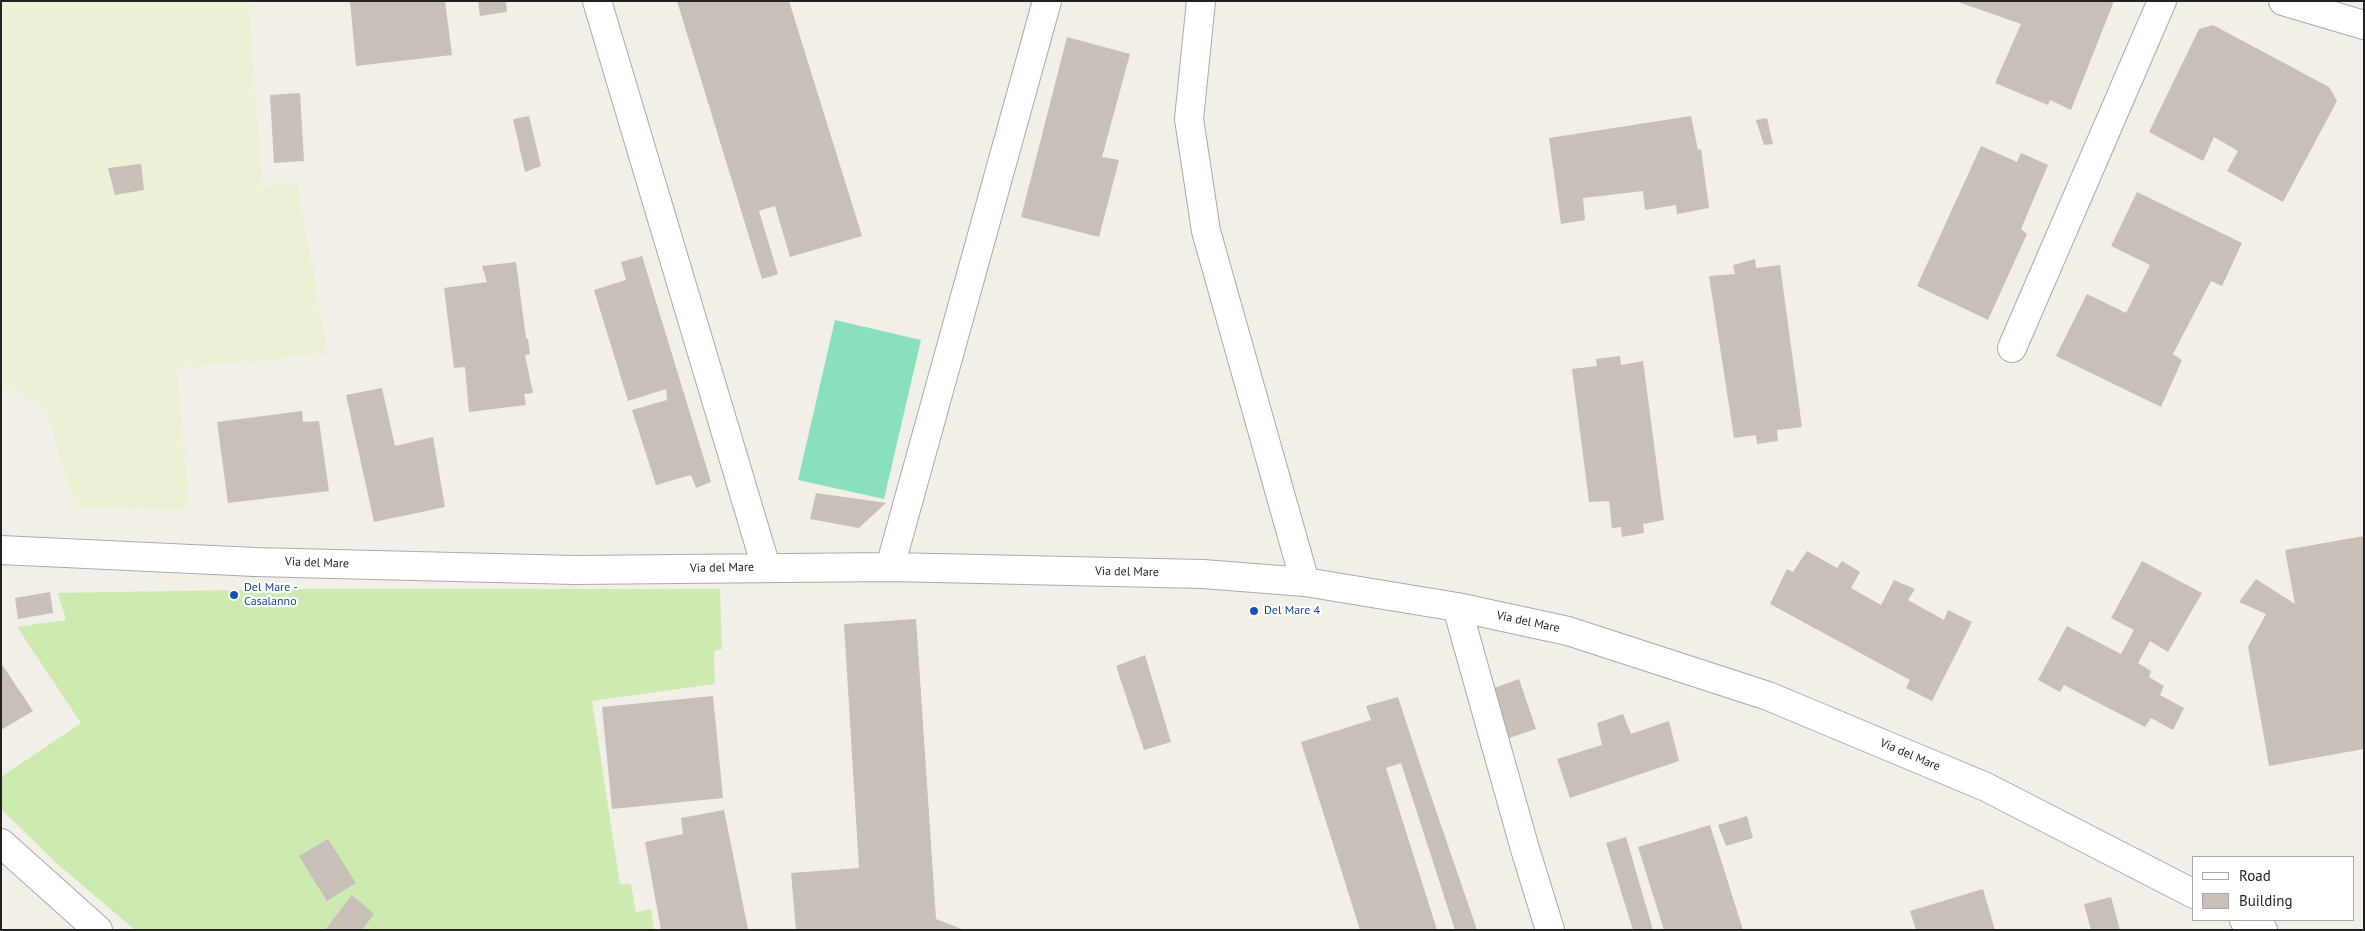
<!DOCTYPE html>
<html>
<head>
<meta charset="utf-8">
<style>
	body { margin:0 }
	#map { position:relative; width:2365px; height:931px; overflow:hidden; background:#f2efe9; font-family:"PT Sans",sans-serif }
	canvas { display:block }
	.frame { position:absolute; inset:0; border:2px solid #222; pointer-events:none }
	.legend { position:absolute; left:2192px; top:856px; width:162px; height:65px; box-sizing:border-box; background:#fff; border:1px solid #a7a7a7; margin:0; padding:6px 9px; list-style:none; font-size:15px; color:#222 }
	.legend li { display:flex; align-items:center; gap:10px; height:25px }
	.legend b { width:25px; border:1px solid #a7a7a7 }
</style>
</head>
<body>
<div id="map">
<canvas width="2365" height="931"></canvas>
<div class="frame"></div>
<ul class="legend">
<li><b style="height:6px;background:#fff"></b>Road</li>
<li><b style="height:14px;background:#c7bfb8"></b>Building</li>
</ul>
</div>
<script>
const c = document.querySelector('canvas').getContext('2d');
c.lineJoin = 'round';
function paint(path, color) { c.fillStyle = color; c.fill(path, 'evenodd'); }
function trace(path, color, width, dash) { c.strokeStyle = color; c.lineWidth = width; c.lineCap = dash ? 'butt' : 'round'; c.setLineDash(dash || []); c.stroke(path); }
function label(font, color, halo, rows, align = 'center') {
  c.font = font + ' "PT Sans",sans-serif'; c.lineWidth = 4.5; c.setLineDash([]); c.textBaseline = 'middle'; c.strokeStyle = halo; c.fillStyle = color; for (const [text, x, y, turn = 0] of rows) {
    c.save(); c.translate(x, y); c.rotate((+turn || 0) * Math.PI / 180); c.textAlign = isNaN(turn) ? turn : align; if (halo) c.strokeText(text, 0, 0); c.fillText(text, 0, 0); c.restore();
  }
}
paint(new Path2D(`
	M1,1H249L263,187L297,181L328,353L177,369L190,510L75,509L45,408L1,383Z`), '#eef0d5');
paint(new Path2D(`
	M294,589H720L722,649L714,651L715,684L592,701L620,884H631L636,912L651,909L654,930H135L56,863L1,809V777L81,723L17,627L66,620L58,593Z`), '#cdebb0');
paint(new Path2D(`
	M835,320L921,340L884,499L798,480Z`), '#88e0be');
paint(new Path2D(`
	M350,1H445L452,55L356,66Z
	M478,1H506L507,12L480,16Z
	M677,1H789L862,236L790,257L775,206L759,211L778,274L762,279Z
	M1955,1H2114L2071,110L2050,100L2048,105L1995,83L2021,24Z
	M2213,25L2329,87L2337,101L2283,202L2227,171L2238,151L2214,137L2203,161L2149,132L2199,29Z
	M1067,37L1130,54L1102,157L1119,160L1099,237L1021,217Z
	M300,93L304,161L274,163L270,95Z
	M529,116L541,166L525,172L513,119Z
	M1691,116L1698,150L1701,149L1709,208L1677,214L1676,205L1645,210L1643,191L1583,198L1585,220L1561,224L1549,138Z
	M1767,118L1773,144L1764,145L1756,120Z
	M1981,146L2017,162L2021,153L2048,165L2021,229L2027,234L1988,320L1917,286Z
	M141,164L144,190L115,195L108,168Z
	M2137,192L2242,243L2222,286L2211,281L2173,354L2182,360L2161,407L2056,356L2087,294L2126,313L2150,265L2111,246Z
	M642,256L711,482L696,488L691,475L656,485L632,410L667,400L666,389L628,401L594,290L626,280L621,262Z
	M1755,259L1756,268L1780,265L1802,427L1777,430L1778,441L1757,444L1756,435L1734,438L1709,276L1735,274L1733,265Z
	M516,262L526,338L528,339L530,354L525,355L533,393L524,394L526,405L469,412L465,367L454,368L444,288L487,282L482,266Z
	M1620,356L1621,365L1643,361L1664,520L1643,524L1644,533L1622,537L1621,527L1612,528L1609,501L1589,502L1572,369L1597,366L1596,359Z
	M382,388L395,446L433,437L445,507L374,522L346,395Z
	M302,411L303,422L319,421L329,491L228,503L217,422Z
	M816,493L886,503L859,528L810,519Z
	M2364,536V749L2269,766L2248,647L2266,614L2239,602L2256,579L2295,604L2285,550Z
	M1807,551L1837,568L1842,561L1860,572L1851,588L1881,605L1894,580L1915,589L1908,600L1944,620L1948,610L1972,622L1932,701L1906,688L1910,680L1770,604L1787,569L1793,572Z
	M2142,561L2202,593L2168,652L2150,641L2138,663L2151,671L2149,677L2164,686L2160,695L2184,708L2173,730L2151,718L2145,727L2064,685L2060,692L2038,680L2067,626L2121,654L2134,630L2111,618Z
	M50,592L53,613L18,619L15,598Z
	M916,619L936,919L964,930H796L791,873L859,868L844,624Z
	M1145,655L1171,742L1144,750L1116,666Z
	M1,663L33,711L1,730Z
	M1519,679L1536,729L1509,738L1494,688Z
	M713,696L723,798L612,809L602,707Z
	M1398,697L1418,758L1477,930H1455L1401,763L1386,768L1437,930H1360L1301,742L1371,720L1366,706Z
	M1623,714L1631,734L1669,721L1679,761L1570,798L1557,759L1602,745L1597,723Z
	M724,810L748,929L661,930L645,842L683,834L681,818Z
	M1747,816L1753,838L1726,846L1718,825Z
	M1710,825L1743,930H1664L1638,847Z
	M1626,837L1653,930H1633L1606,843Z
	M328,839L356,883L327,901L299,856Z
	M1983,889L1995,930H1916L1910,911Z
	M352,895L374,914L362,930H325Z
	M2111,897L2120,930H2091L2084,904Z`), '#c7bfb8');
const minor = new Path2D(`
	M597,1L766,567
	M1201,1L1189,119L1206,231L1305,582
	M2283,1L2364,25
	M2012,348L2162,1
	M1,550L255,562L575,570L890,567L1203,574L1305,582L1457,607L1568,631L1768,696L1986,787L2194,894
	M890,567L1047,1
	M1457,607L1525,849L1550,930
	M1,843L98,930
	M2244,920L2263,930`);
trace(minor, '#a9a9a9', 30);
trace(minor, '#fff', 28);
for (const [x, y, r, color] of [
	[234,595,5,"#1a4fb4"],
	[1254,611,5,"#1a4fb4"]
]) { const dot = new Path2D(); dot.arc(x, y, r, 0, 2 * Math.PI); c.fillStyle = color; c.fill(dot); trace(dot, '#fff', 2); }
label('12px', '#222', '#fff', [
	["Via del Mare",317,563,2],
	["Via del Mare",722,568,-1],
	["Via del Mare",1127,572,1],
	["Via del Mare",1528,622,12],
	["Via del Mare",1910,755,23]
]);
label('12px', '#164399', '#fff', [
	["Del Mare -",244,588],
	["Casalanno",244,602],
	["Del Mare 4",1264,611]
], 'left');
</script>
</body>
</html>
